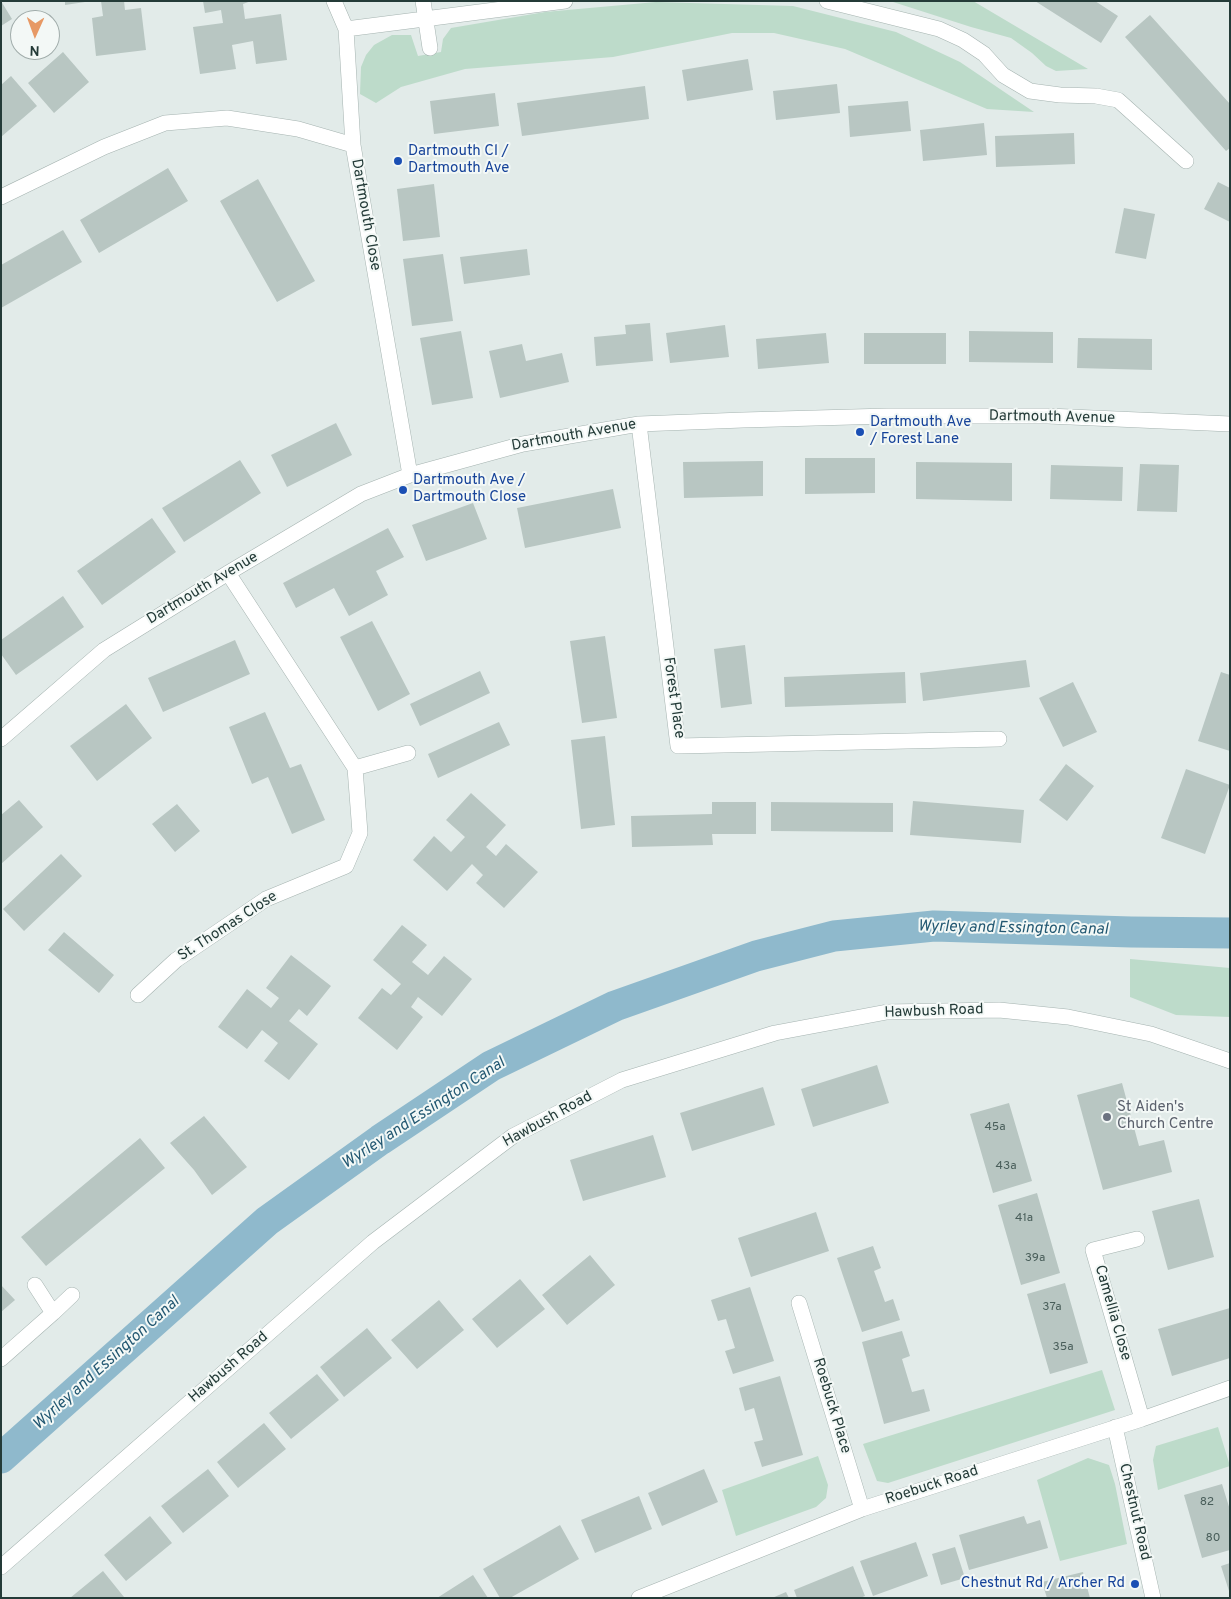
<!DOCTYPE html>
<html>
<head>
<meta charset="utf-8">
<style>
	body { margin:0 }
	#map { position:relative; width:1231px; height:1599px; overflow:hidden; background:#e2ebe9; font-family:Overpass,sans-serif }
	canvas { display:block }
	.frame { position:absolute; inset:0; border:2px solid #243b38; pointer-events:none }
	.north { position:absolute; left:10px; top:10px; width:50px; height:50px; box-sizing:border-box; background:#f3f8f6; border:1px solid #a0acaa; border-radius:50%; rotate:182deg; font-size:14px; font-weight:700; line-height:20px; text-align:center; color:#243b38 }
	.north::after { content:''; display:block; margin:auto; width:18px; height:22px; background:#e79965; clip-path:polygon(50% 0,100% 100%,50% 72%,0 100%) }
</style>
</head>
<body>
<div id="map">
<canvas width="1231" height="1599"></canvas>
<div class="frame"></div>
<div class="north">N</div>
</div>
<script>
const c = document.querySelector('canvas').getContext('2d');
c.lineJoin = 'round';
function paint(path, color) { c.fillStyle = color; c.fill(path, 'evenodd'); }
function trace(path, color, width, dash) { c.strokeStyle = color; c.lineWidth = width; c.lineCap = dash ? 'butt' : 'round'; c.setLineDash(dash || []); c.stroke(path); }
function label(font, color, halo, rows, align = 'center') {
  c.font = font + ' Overpass,sans-serif'; c.lineWidth = 4; c.setLineDash([]); c.textBaseline = 'middle'; c.strokeStyle = halo; c.fillStyle = color; for (const [text, x, y, turn = 0] of rows) {
    c.save(); c.translate(x, y); c.rotate((+turn || 0) * Math.PI / 180); c.textAlign = isNaN(turn) ? turn : align; if (halo) c.strokeText(text, 0, 0); c.fillText(text, 0, 0); c.restore();
  }
}
paint(new Path2D(`
	M890,1H973L1088,69L1056,71L1046,66L1032,53L1011,38L971,27Z
	M656,2L793,6L896,32L960,62L1034,112L987,109L845,49L774,33H732L613,57L465,69L401,87L376,103L360,94L361,67L366,55L374,45L392,35H411L418,56L441,52L443,39L451,28L545,12Z
	M1130,959L1230,968V1017L1176,1015L1130,997Z
	M1102,1370L1115,1410L888,1483L877,1481L863,1444Z
	M1218,1427L1230,1466L1158,1490L1153,1460L1156,1446Z
	M818,1456L828,1485L826,1498L816,1507L736,1536L722,1490Z
	M1088,1458L1109,1465L1115,1484L1127,1544L1060,1561L1037,1480Z`), '#bddbca');
trace(new Path2D(`
	M1,1458L267,1221L380,1140L491,1066L615,1006L756,956L834,936L934,926L1131,932L1230,933`), '#8fb9cc', 31);
paint(new Path2D(`
	M1,1L12,19L1,26Z
	M65,1H85V2L65,5Z
	M101,1H124L125,10L141,8L146,50L96,56L92,18L103,16Z
	M203,1H251L243,4L245,19L281,14L287,60L256,64L253,41L232,45L236,69L200,74L193,27L223,23L221,10L205,13Z
	M1035,1H1095L1118,16L1101,43Z
	M1150,15L1230,104V148L1226,151L1125,37Z
	M63,52L89,82L54,113L28,83Z
	M748,59L753,90L687,101L682,70Z
	M11,76L37,106L1,137V85Z
	M837,84L840,113L776,120L773,91Z
	M645,86L649,119L522,136L517,103Z
	M495,93L499,126L434,134L430,101Z
	M908,101L911,131L850,137L848,106Z
	M984,123L987,155L923,161L920,130Z
	M1074,133L1075,164L996,167L995,136Z
	M168,168L188,201L99,253L80,220Z
	M258,179L315,281L277,302L220,201Z
	M1218,182L1230,188V222L1204,209Z
	M434,184L440,237L403,241L397,189Z
	M1124,208L1155,214L1146,259L1115,253Z
	M63,230L82,262L1,308V265Z
	M527,249L530,275L464,284L460,257Z
	M443,254L453,321L412,326L403,259Z
	M650,323L653,361L596,366L594,337L626,334L625,325Z
	M725,325L729,357L670,363L666,333Z
	M461,331L473,398L432,405L420,338Z
	M969,331L1053,332V363L969,362Z
	M826,333L829,363L758,369L756,339Z
	M864,333H946V364H864Z
	M1078,338L1152,339V370L1077,368Z
	M522,344L526,361L562,353L569,382L500,398L489,351Z
	M336,423L352,455L287,487L271,455Z
	M805,458H875V493L805,494Z
	M240,460L261,493L184,542L162,508Z
	M763,461V496L684,498L683,462Z
	M916,462L1012,463V501L916,499Z
	M1140,464L1179,465L1177,512L1137,511Z
	M1051,465L1123,467L1122,501L1050,499Z
	M613,489L621,528L525,548L517,508Z
	M473,503L487,539L426,561L412,525Z
	M152,518L176,552L102,605L77,571Z
	M388,528L404,557L376,571L388,595L349,616L334,588L296,608L283,583Z
	M63,596L84,627L16,675L1,654V640Z
	M372,621L410,694L378,711L340,637Z
	M605,636L617,718L582,723L570,641Z
	M235,640L250,674L163,712L148,678Z
	M745,645L752,704L721,708L714,649Z
	M1026,660L1030,687L923,701L920,673Z
	M480,671L490,693L420,726L410,704Z
	M905,672L906,703L785,707L784,677Z
	M1221,672L1230,675V751L1198,741Z
	M1073,682L1097,732L1063,747L1039,698Z
	M126,704L152,738L97,781L70,746Z
	M265,712L290,768L301,764L325,820L292,834L268,777L252,784L229,727Z
	M499,722L510,745L438,778L428,754Z
	M605,736L615,825L581,829L571,740Z
	M1066,764L1094,786L1067,821L1039,800Z
	M1186,769L1230,785L1205,854L1161,838Z
	M471,793L506,825L486,847L496,856L506,844L538,872L504,908L476,883L483,875L472,864L447,891L413,860L434,836L451,852L465,837L446,820Z
	M19,800L43,827L1,864V815Z
	M913,801L1024,810L1021,843L910,835Z
	M712,802H756V834H712L713,845L632,847L631,816L712,814Z
	M771,802L893,803V832L771,831Z
	M177,804L200,831L175,852L152,824Z
	M61,854L82,876L24,931L3,909Z
	M402,925L427,945L412,962L428,975L444,956L472,979L442,1016L418,997L411,1007L423,1017L397,1050L358,1018L382,988L391,995L401,984L373,960Z
	M64,932L114,975L99,993L48,950Z
	M291,955L331,986L307,1016L299,1009L289,1021L318,1044L289,1080L264,1061L278,1043L262,1030L247,1049L218,1027L247,989L271,1008L279,998L266,988Z
	M877,1065L889,1103L813,1127L801,1089Z
	M1122,1083L1139,1146L1164,1140L1172,1172L1103,1190L1077,1095Z
	M763,1087L775,1125L692,1151L680,1113Z
	M1009,1103L1032,1181L993,1193L970,1114Z
	M204,1116L247,1167L212,1195L194,1170L170,1143Z
	M653,1135L666,1177L583,1201L570,1160Z
	M140,1138L165,1168L46,1266L21,1237Z
	M1037,1193L1060,1273L1021,1285L998,1205Z
	M1199,1199L1214,1257L1168,1270L1152,1211Z
	M816,1212L829,1251L751,1277L738,1238Z
	M873,1246L881,1268L874,1271L885,1302L893,1299L900,1320L862,1332L837,1258Z
	M590,1255L615,1285L567,1325L542,1295Z
	M520,1279L545,1309L497,1348L472,1319Z
	M1065,1283L1088,1363L1050,1374L1027,1294Z
	M1,1285L15,1300L1,1312Z
	M750,1287L774,1361L733,1374L725,1351L735,1348L726,1319L718,1321L711,1300Z
	M439,1300L464,1330L417,1369L391,1340Z
	M1230,1308V1358L1172,1376L1158,1329Z
	M367,1328L392,1358L344,1397L320,1367Z
	M902,1331L910,1356L902,1359L912,1392L924,1389L930,1411L884,1424L862,1342Z
	M317,1374L339,1400L291,1439L269,1413Z
	M780,1376L803,1455L762,1467L754,1442L763,1440L754,1408L745,1411L739,1388Z
	M264,1423L286,1449L238,1488L217,1462Z
	M208,1469L229,1496L183,1533L161,1506Z
	M704,1469L718,1502L662,1526L648,1493Z
	M1222,1484L1230,1510V1550L1202,1558L1184,1495Z
	M639,1496L652,1529L595,1553L581,1520Z
	M150,1516L172,1543L126,1581L104,1555Z
	M1024,1516L1027,1524L1040,1520L1048,1548L969,1570L959,1535Z
	M560,1525L579,1559L510,1598H500L483,1569Z
	M916,1542L928,1576L873,1596L860,1561Z
	M955,1547L965,1578L941,1585L932,1554Z
	M1230,1563V1591H1229L1221,1566Z
	M853,1566L865,1596L860,1598H797L794,1590Z
	M103,1571L124,1597L123,1598H70Z
	M1083,1572L1090,1598H1047L1042,1582Z
	M473,1575L488,1598H437Z
	M786,1592L789,1598H772Z`), '#b8c6c2');
const minor = new Path2D(`
	M334,1L346,29L353,145L410,475
	M423,1L430,48
	M827,1L939,29L963,40L984,54L1003,75L1030,91L1060,95L1096,96L1118,100L1186,161
	M346,29L565,1
	M1,197L104,147L165,123L227,118L298,129L353,145
	M639,424L678,746L999,739
	M1,739L104,650L228,573L361,494L410,475L523,444L639,424L743,420L888,416H1048L1230,424
	M355,768L408,753
	M138,995L176,960L266,899L346,866L360,833L355,768L228,573
	M1137,1239L1093,1250L1142,1419
	M35,1285L53,1313
	M799,1303L862,1509
	M1,1359L53,1313L72,1295
	M1115,1427L1153,1598
	M1,1567L373,1242L513,1136L622,1080L775,1033L887,1012L999,1010L1068,1017L1151,1034L1230,1061
	M639,1598L862,1509L1142,1419L1230,1388`);
trace(minor, '#a5b3b0', 16);
trace(minor, '#fff', 15);
for (const [x, y, r, color] of [
	[398,161,5,"#1a4fb4"],
	[860,432,5,"#1a4fb4"],
	[403,490,5,"#1a4fb4"],
	[1107,1117,5,"#6b7280"],
	[1135,1584,5,"#1a4fb4"]
]) { const dot = new Path2D(); dot.arc(x, y, r, 0, 2 * Math.PI); c.fillStyle = color; c.fill(dot); trace(dot, '#f3f8f6', 2); }
label('12px', '#495e5a', null, [
	["45a",995,1128],
	["43a",1006,1167],
	["41a",1024,1219],
	["39a",1035,1259],
	["37a",1052,1308],
	["35a",1063,1348],
	["82",1207,1503],
	["80",1213,1539]
]);
label('15px', '#164399', '#f3f8f6', [
	["Dartmouth Cl /",408,152],
	["Dartmouth Ave",408,169],
	["Dartmouth Ave",870,423],
	["/ Forest Lane",870,440],
	["Dartmouth Ave /",413,481],
	["Dartmouth Close",413,498],
	["Chestnut Rd / Archer Rd",1125,1584,"right"]
], 'left');
label('15px', '#243b38', '#f3f8f6', [
	["Dartmouth Close",365,215,80],
	["Dartmouth Avenue",1052,418,1],
	["Dartmouth Avenue",574,436,-10],
	["Dartmouth Avenue",203,589,-31],
	["Forest Place",673,698,82],
	["St. Thomas Close",228,927,-33],
	["Hawbush Road",934,1012,-2],
	["Hawbush Road",548,1120,-29],
	["Camellia Close",1112,1313,74],
	["Hawbush Road",229,1368,-41],
	["Roebuck Place",831,1406,73],
	["Roebuck Road",932,1486,-18],
	["Chestnut Road",1134,1512,77]
]);
label('15px', '#5b616d', '#f3f8f6', [
	["St Aiden's",1117,1108],
	["Church Centre",1117,1125]
], 'left');
label('italic 16px', '#235872', '#f3f8f6', [
	["Wyrley and Essington Canal",1013,929,1],
	["Wyrley and Essington Canal",424,1114,-33],
	["Wyrley and Essington Canal",107,1364,-42]
]);
</script>
</body>
</html>
